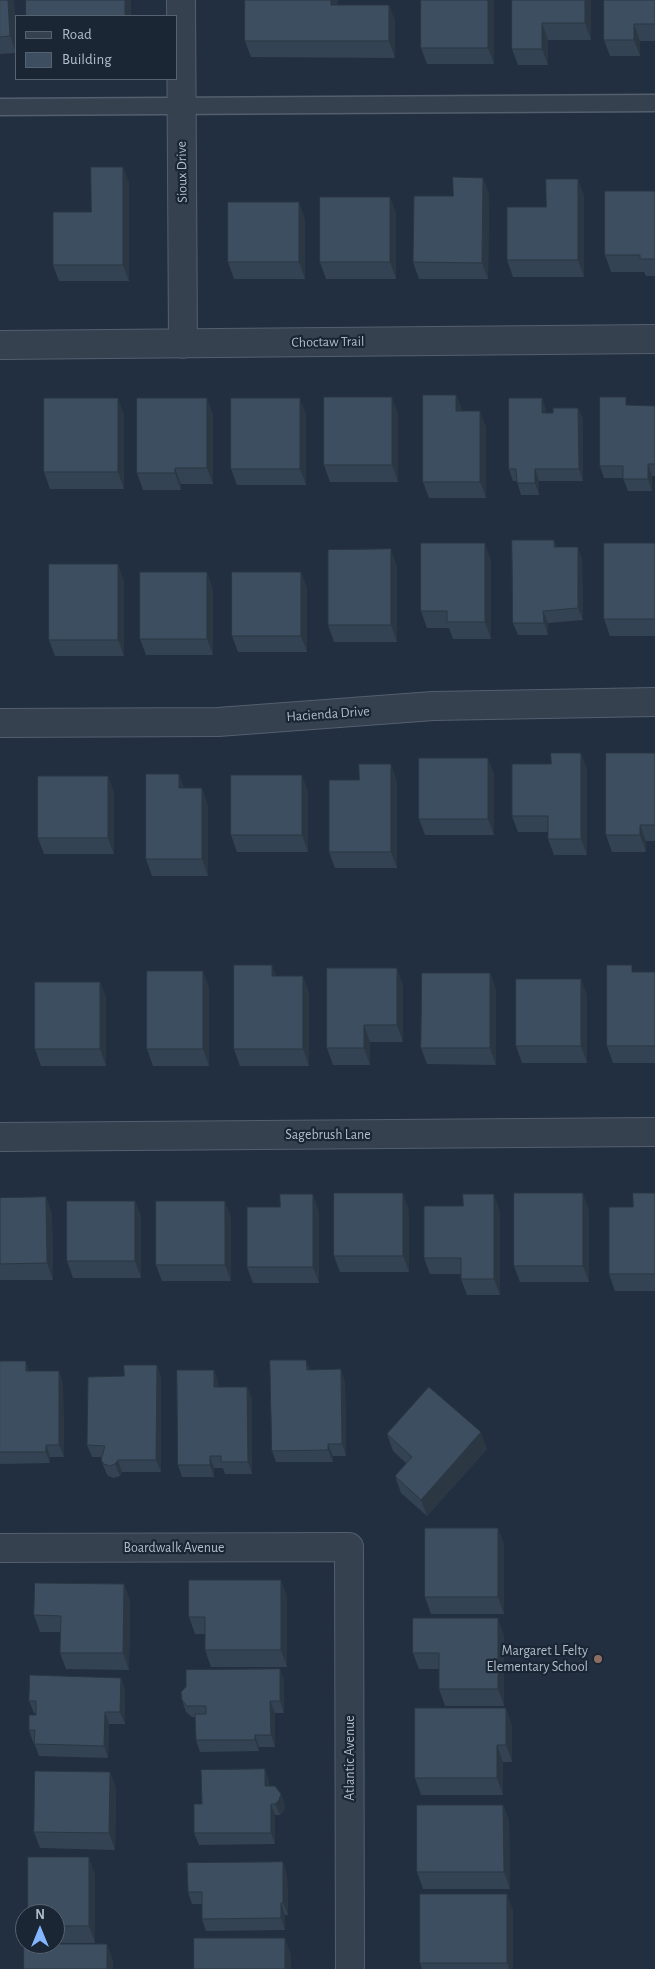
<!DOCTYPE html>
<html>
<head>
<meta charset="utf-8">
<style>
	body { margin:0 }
	#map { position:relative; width:655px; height:1969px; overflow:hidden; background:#222f41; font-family:"Alegreya Sans",sans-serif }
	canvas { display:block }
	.legend { position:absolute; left:15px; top:15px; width:162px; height:65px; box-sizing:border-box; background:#1b2635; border:1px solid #576271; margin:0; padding:6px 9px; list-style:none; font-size:15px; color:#b2bccb }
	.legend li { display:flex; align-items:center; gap:10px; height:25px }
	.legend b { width:25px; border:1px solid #576271 }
	.north { position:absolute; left:15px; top:1904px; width:50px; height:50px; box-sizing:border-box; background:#1b2635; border:1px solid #576271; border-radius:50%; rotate:0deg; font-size:14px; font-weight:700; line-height:20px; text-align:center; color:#b2bccb }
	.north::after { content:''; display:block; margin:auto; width:18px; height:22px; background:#83b6ff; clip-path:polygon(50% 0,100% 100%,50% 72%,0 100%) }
</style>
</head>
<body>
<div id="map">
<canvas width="655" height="1969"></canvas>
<ul class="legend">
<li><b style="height:6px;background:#364150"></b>Road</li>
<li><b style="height:14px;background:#3d4e60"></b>Building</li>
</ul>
<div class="north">N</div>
</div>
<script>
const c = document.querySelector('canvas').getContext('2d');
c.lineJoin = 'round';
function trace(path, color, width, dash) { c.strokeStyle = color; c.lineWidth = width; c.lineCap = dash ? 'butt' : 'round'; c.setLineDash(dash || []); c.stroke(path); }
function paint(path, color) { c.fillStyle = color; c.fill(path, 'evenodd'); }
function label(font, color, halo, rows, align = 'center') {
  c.font = font + ' "Alegreya Sans",sans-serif'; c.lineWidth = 4.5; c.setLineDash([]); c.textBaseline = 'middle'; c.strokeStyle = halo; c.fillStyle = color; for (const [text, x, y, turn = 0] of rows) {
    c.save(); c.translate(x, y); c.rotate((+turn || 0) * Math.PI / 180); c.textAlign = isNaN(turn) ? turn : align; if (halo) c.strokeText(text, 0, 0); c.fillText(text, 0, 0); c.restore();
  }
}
const service = new Path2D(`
	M0,107L655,103`);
const minor = new Path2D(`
	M181,0L183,344
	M0,345L655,339
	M0,723L218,722L433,706L655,702
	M0,1548L349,1547L350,1969`);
const tertiary = new Path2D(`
	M0,1137L655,1132`);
trace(service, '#545f6e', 19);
trace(minor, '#545f6e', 30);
trace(tertiary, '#545f6e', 30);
trace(service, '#364150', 16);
trace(minor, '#364150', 28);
trace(tertiary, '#364150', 28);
paint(new Path2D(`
	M0,0H14L16,53L0,54Z
	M338,0V5H389L395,21V58L251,57L245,41Z
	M494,0V64H427L421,48Z
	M512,0H591V40H548V65H518L512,49Z
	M655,0V41H640V56H610L604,40Z
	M123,167L129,183V281H59L53,265Z
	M483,178L489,194L488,279H419L413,262L453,196Z
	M655,191V276H646L644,272H611L605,255Z
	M584,195V277H513L507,260L546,207Z
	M396,213V279H326L320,262Z
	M305,219V279H234L228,262Z
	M456,395L462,411L486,427V498H429L423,482Z
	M542,398L546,410V413H553L578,408L583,419V481H539V495H521L517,481H513L509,469Z
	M629,405L655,406V476H652V491H628L623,478H604L600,466Z
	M398,413V482H330L324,465Z
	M124,414V489H50L44,472Z
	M213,414V484H181V490H143L137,473Z
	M306,414V485H237L231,469Z
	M554,540L556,547L582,559L583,620L548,623V635H518L513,623Z
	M655,543V636H610L604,619Z
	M491,560V639H453L449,628H427L421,611Z
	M397,566V642H334L328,625Z
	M301,572L307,589V652H238L232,636Z
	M124,581V656H55L49,640Z
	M213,589V655H146L140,639Z
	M581,753L587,770V855H554L548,839V832H518L512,816L551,764Z
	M655,753V841H646V852H612L606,835Z
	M179,774L184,788L208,805V876H152L146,859Z
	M494,774V835H425L419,819Z
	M108,776L114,793V854H44L38,838Z
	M397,781V868H335L329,852Z
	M308,792V852H237L231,835Z
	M203,971L209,988V1066H153L147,1049Z
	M634,972H655V1063H613L607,1046Z
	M490,973L496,990V1065L427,1064L421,1048Z
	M276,976L309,992V1066H240L234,1049Z
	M581,979L587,996V1063H522L516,1046Z
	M100,982L106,998V1066H41L35,1049Z
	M403,985V1042H370V1065H333L327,1048Z
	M655,1193V1291H615L609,1274L633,1207Z
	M46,1197L52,1214L53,1280H0V1198Z
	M135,1201L141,1217V1278H73L67,1261Z
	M280,1207L319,1211V1283H253L247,1267Z
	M409,1210V1272H340L334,1256Z
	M589,1210V1282H520L514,1266Z
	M500,1211V1295H467L461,1279V1274H430L424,1258Z
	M231,1217V1281H162L156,1265Z
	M0,1361L63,1383L64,1457H50V1463L0,1464Z
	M214,1370L218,1382V1387H247L252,1399V1474H225L223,1468H214V1477H182L178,1465Z
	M161,1377V1472H122L120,1476L114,1478L108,1476L106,1472L101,1460L102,1457H92L87,1445Z
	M345,1381L346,1456H333V1462H276L272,1451Z
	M387,1434L487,1449L427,1516L401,1493L395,1476L406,1463L393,1451Z
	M504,1544V1614H431L425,1597Z
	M124,1584L130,1601L129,1670L66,1669L60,1653V1632H40L34,1615Z
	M287,1596V1667H211L205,1650V1634H195L189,1617Z
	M504,1635V1706H445L439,1689V1669H419L413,1653Z
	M280,1669L284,1681V1713H275V1747H259V1751L200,1752L196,1740V1717H192L186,1712L182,1700Z
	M125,1689V1724H109L108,1758L39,1756L34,1742H33L29,1730L36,1715V1713H34L29,1701Z
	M512,1725V1762H503V1795H421L415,1778Z
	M110,1772L116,1789L115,1850L40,1848L34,1832Z
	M269,1781V1786L281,1794L285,1806L283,1812L280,1815H275V1844L199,1845L194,1833L202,1804Z
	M503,1805L509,1821L510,1889H423L417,1872Z
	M95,1874V1943H55V1914Z
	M287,1874L288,1915H285V1930L206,1931L202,1919V1904H192L188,1892Z
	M507,1894L513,1911V1969H422L420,1963Z`), '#344353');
paint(new Path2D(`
	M8,0H14L16,53L10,36Z
	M125,0H131V16H125Z
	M331,0H338V21L331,5Z
	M488,0H494V64L488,48Z
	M585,0H591V40L585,23Z
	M389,5L395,21V58L389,41Z
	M542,23L548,40V65L542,49Z
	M634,24L640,41V56L634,40Z
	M123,167L129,183V281L123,265Z
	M483,178L489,194L488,279L482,263Z
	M578,179L584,195V277L578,260Z
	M390,197L396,213V279L390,262Z
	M299,202L305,219V279L299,262Z
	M456,395L462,412L456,411Z
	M392,397L398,413V482L392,465Z
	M118,398L124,414V489L118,472Z
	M207,398L213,414V484L207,468Z
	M300,398L306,414V485L300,469Z
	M542,398L546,410V425L542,413Z
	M578,408L583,419V481L579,469Z
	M480,411L486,427V498L480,482Z
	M648,464L652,476V491L648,479Z
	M175,468L181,484V490L175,473Z
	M535,469L539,481V495L535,483Z
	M485,543L491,560V639L485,622Z
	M578,547L582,559L583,620L578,608Z
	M391,549L397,566V642L391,625Z
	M118,564L124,581V656L118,640Z
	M207,572L213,589V655L207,639Z
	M301,572L307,589V652L301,636Z
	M543,611L548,623V635L544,623Z
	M581,753L587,770V855L581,839Z
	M488,758L494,774V835L488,819Z
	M391,764L397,781V868L391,852Z
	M179,774L185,791L179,788Z
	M302,775L308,792V852L302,835Z
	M108,776L114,793V854L108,838Z
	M202,788L208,805V876L202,859Z
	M640,825L646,841V852L640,835Z
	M272,965L278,982L272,976Z
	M397,968L403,985V1042L397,1025Z
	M203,971L209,988V1066L203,1049Z
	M490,973L496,990V1065L490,1048Z
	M303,976L309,992V1066L303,1049Z
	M581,979L587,996V1063L581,1046Z
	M100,982L106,998V1066L100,1049Z
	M364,1025L370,1042V1065L364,1048Z
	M403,1193L409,1210V1272L403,1256Z
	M583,1193L589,1210V1282L583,1266Z
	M313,1194L319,1211V1283L313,1267Z
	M494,1194L500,1211V1295L494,1279Z
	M46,1197L52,1214L53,1280L47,1263Z
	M135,1201L141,1217V1278L135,1261Z
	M225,1201L231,1217V1281L225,1265Z
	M306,1360L311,1371L307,1370Z
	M26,1361L30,1373L26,1371Z
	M157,1365L161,1377V1472L156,1460Z
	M341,1369L345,1381L346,1456L342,1444Z
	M214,1370L218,1382V1399L214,1387Z
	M59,1371L63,1383L64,1457L59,1445Z
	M247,1387L252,1399V1474L248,1462Z
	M481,1432L487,1449L427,1516L421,1500Z
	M328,1444L333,1456V1462L328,1450Z
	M46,1445L50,1457V1463L46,1452Z
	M210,1456L214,1468V1477L210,1465Z
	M118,1460L122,1472L120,1476L115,1464Z
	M498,1528L504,1544V1614L498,1597Z
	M281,1580L287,1596V1667L281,1650Z
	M124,1584L130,1601L129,1670L123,1653Z
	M498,1618L504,1635V1706L498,1689Z
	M280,1669L284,1681V1713L280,1701Z
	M121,1678L125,1689V1724L120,1712Z
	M270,1701L275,1713V1747L271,1735Z
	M506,1708L512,1725V1762L506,1745Z
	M105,1712L109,1724L108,1758L104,1746Z
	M255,1735L259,1747V1751L255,1740Z
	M497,1745L503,1762V1795L497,1778Z
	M265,1769L269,1781L270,1798L265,1786Z
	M110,1772L116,1789L115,1850L109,1833Z
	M281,1794L285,1806L283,1812L280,1815L275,1804Z
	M271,1804L275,1815V1844L271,1833Z
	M503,1805L509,1821L510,1889L504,1872Z
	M89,1857L95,1874V1943L89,1926Z
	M283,1862L287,1874L288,1915L283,1903Z
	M507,1894L513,1911V1969H509L507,1963Z
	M281,1903L285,1915V1930L281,1918Z
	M285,1938L291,1955V1969H285Z
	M107,1944L113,1960V1969H107Z`), '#2b3743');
const building = new Path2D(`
	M0,0H8L10,36L0,37Z
	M26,0H125V16H26Z
	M245,0H331V5H389V41H245Z
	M421,0H488V48H421Z
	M512,0H585V23H542V49H512Z
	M604,0H655V24H634V40H604Z
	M91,167H123V265H53V212H91Z
	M453,177L483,178L482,263L413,262L414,196H453Z
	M546,179H578V260H507V207H546Z
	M605,191H655V259H640V255H605Z
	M320,197H390V262H320Z
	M228,202H299V262H228Z
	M423,395H456V411H480V482H423Z
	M324,397H392V465H324Z
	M600,397H626V405L655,406V464H648V479H623V466H600Z
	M44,398H118V472H44Z
	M137,398H207V468H175V473H137Z
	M231,398H300V469H231Z
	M509,398H542V413H553V408H578L579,469H535V483H517L516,469H509Z
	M512,540H554V547H578V608L543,611L544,623H513Z
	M421,543H485V622H447V611H421Z
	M604,543H655V619H604Z
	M391,549V625H328V550Z
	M49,564H118V640H49Z
	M140,572H207V639H140Z
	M232,572H301V636H232Z
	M551,753H581V839H548V816H512V764H551Z
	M606,753H655V825H640V835H606Z
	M419,758H488V819H419Z
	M359,764H391V852H329V780H359Z
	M146,774H179V788H202V859H146Z
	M231,775H302V835H231Z
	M38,776H108V838H38Z
	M234,965H272V976H303V1049H234Z
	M607,965H632V972H655V1046H607Z
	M327,968H397V1025H364V1048H327Z
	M147,971H203V1049H147Z
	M422,973H490V1048H421Z
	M516,979H581V1046H516Z
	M35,982H100V1049H35Z
	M334,1193H403V1256H334Z
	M514,1193H583V1266H514Z
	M633,1193H655V1274H609V1207H633Z
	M280,1194H313V1267H247V1207H280Z
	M463,1194H494V1279H461V1258H424V1206H463Z
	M46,1197L47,1263L0,1264V1198Z
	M67,1201H135V1261H67Z
	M156,1201H225V1265H156Z
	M270,1360H306L307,1370L341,1369L342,1444H328V1450L272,1451Z
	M0,1361H26V1371H59V1445H46V1452H0Z
	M124,1365H157L156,1460H118L115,1464L110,1466L104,1464L101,1460L105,1446L87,1445L88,1377L124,1376Z
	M177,1370H214V1387H247L248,1462H221V1456H210V1465H178Z
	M429,1387L481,1432L421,1500L395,1476L412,1457L387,1434Z
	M425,1528H498V1597H425Z
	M189,1580H281V1650H205V1617H189Z
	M35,1583L124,1584L123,1653H60L61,1616L34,1615Z
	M413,1618H498V1689H439V1653H413Z
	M280,1669V1701H270L271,1735H255V1740H196L195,1714H206V1706H187L182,1700L181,1692L186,1687V1670Z
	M30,1675L121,1678L120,1712H105L104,1746L34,1744L35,1730H29V1715H36V1701H29Z
	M415,1708H506V1745H497V1778H415Z
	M265,1769V1786H275L281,1794L279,1800L275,1804H271V1833H194V1804H202L201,1770Z
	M35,1771L110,1772L109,1833L34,1832Z
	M417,1805H503L504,1872H417Z
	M28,1857H89V1926H55V1914H28Z
	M283,1862V1903H281V1918L202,1919V1892H188L187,1863Z
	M420,1894H507V1963H420Z
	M194,1938H285V1969H194Z
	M24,1944H107V1969H24Z`);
paint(building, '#3d4e60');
trace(building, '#2b3743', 1);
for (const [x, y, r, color] of [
	[598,1659,5,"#8d6e63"]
]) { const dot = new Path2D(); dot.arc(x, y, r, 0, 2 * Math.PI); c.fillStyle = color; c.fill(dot); trace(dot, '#1b2635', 2); }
label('14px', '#b2bccb', '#1b2635', [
	["Sioux Drive",182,172,-91],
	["Choctaw Trail",328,342,-1],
	["Hacienda Drive",328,714,-4],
	["Sagebrush Lane",328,1135],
	["Boardwalk Avenue",174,1548],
	["Atlantic Avenue",350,1758,-90]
]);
label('14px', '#b2bccb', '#1b2635', [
	["Margaret L Felty",588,1651],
	["Elementary School",588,1667]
], 'right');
</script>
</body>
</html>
